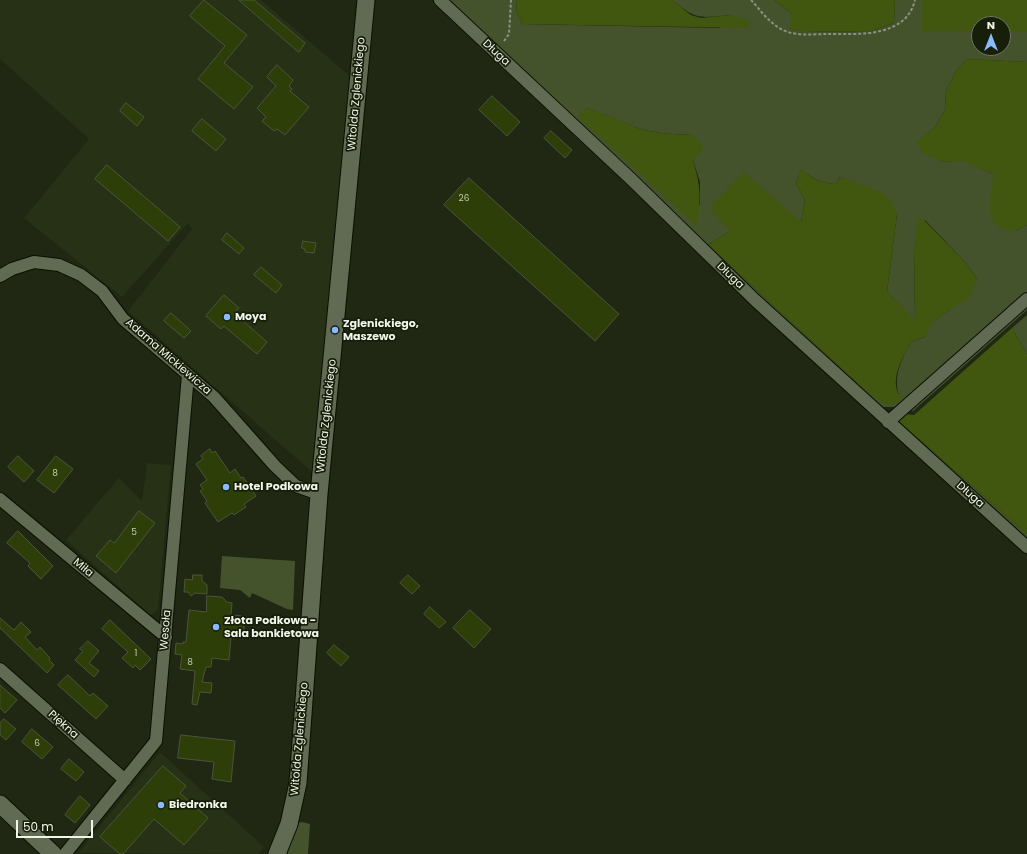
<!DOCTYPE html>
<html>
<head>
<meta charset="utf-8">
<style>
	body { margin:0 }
	#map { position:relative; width:1027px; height:854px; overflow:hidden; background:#202713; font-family:Poppins,sans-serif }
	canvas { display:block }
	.north { position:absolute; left:971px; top:16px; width:40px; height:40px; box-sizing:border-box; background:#171e0a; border:1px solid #6e7463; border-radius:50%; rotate:0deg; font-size:11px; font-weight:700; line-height:16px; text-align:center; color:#f0f6e9 }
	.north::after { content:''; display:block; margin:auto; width:14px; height:18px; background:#89bafc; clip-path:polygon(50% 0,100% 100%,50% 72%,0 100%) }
	.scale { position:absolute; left:16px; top:820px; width:77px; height:18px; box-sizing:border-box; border:2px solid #f0f6e9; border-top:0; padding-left:5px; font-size:12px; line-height:14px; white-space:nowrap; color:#f0f6e9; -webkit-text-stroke:3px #171e0a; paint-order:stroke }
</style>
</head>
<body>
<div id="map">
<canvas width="1027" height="854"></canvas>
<div class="north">N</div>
<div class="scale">50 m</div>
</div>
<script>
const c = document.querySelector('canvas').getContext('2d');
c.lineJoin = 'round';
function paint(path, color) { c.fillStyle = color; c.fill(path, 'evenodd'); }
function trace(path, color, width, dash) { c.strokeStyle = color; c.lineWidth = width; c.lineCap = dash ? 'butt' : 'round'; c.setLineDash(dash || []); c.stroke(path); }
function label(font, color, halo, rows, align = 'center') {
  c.font = font + ' Poppins,sans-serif'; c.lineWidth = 3.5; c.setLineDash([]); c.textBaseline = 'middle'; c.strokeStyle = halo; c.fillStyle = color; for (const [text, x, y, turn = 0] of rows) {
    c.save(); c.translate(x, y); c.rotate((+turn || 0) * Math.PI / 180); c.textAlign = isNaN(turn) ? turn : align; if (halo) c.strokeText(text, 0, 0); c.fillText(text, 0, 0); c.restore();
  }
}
paint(new Path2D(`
	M0,0H261L350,76L326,345L312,472L128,311L192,229L188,223L122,297L24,218L89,139L0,59Z
	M147,463L171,465L158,610L150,615L66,540L119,478L142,501Z
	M160,752L264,847L258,854L78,853Z`), '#273116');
paint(new Path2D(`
	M446,0H517L516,10L522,24L720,28L730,15C699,18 697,20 672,0H774L791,13V29L799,31L868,32L894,23L895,0H922V30L979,31V48H1003V32H1027V62L967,59L956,71L945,93L946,108L935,127L917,142L943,162L963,160L993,174V188L1016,231L1027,225V292L902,403L894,407H880L768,306ZM586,108C604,113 620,122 638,128C655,134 676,134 693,135V160L700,182V205ZM801,170C815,179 819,183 836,184L840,177L860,186L897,214L887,292L915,321L914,248L925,220L966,263L977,279L949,310L931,323L925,337L911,342C902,359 893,375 899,395L855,381L708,245L730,231L801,222L805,200L796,183Z
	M1027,305V310L913,411L909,410Z
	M1027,315V354L1015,334L1013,327Z
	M896,423L920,440L1027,534V540Z
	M222,556L295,561L293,610L287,609L252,593L250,598L240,590L220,588Z
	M302,822L310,824L308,854H284L298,823Z`), '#45532c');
paint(new Path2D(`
	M517,0H672L691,15L701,18L730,15L748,20L749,28L522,24L516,10Z
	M774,0H895L894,23L868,32L799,31L790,29L791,13Z
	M922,0H1027V32H1003V24H979V31H922Z
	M967,59L1027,62V225L1016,231C1011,230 1002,230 998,226C984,215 993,189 993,174L963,161L944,162L922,153L917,141L935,127L946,108L945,93L956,71Z
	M586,108C604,113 620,121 638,128C655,134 676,134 693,135L704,147L693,161C701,186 701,200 697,226L577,116Z
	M801,169C813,179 821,183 836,184L840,177L881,192L891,201L897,214L887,292L915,320L914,248L918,218L924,220L966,263L977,279L969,298L949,310L932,323L925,337L911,342C903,358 887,382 902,398L895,404H884L855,381L708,245L730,231L709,208L744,172L801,222L805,200L796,183Z
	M1013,327L1015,334L1027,354V534L920,440L896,423L904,414L914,415Z`), '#41560f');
const building = new Path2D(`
	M204,0L247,35L224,63L253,87L234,109L198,79L225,46L190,16Z
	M239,0H254L305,43L299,52Z
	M277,65L293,80L289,86L292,89L290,91L309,107L285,135L277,129L274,131L262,121L266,117L257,108L276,86L267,77Z
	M492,96L520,122L507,136L479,110Z
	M126,103L144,117L137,126L120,111Z
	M202,119L226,139L216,151L192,131Z
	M551,131L572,150L565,158L544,138Z
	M107,165L180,227L168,241L95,179Z
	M469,178L619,314L595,341L444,205Z
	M227,233L244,248L239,254L222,240Z
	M303,241L316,243L314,253L305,252V249L302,248Z
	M261,267L282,285L276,293L254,275Z
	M224,295L239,308L234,313L267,342L257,354L224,326L221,329L206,316Z
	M171,313L191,331L184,338L164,321Z
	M210,449L212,453L215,451L230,473L235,469L241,478L243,477L256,496L244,504L246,507L234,515L232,513L218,522L205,503L207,501L200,491L203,489L200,485L207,480L196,464L203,459L201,456Z
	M18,456L34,471L24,482L8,467Z
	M56,456L73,469L54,493L37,480Z
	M139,511L155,523L116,573L96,556L110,540L114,543Z
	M18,531L53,566L41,579L28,566L30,563L7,543Z
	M193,575H202V581L207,585V594L195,593L191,596L188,592H184L185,579L192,580Z
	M408,575L420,586L412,594L400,583Z
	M207,596L222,597L227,602L232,603L231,615L245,616L243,638L231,637L229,660L212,658L211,667H206L202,682L212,683L211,693L200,692L197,705L192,704L195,671L180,669L182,655L175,654L176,643L183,644V642H186L189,610L206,612Z
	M430,607L446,622L439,628L424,614Z
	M470,610L491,629L474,648L453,628Z
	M0,618L14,630L21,622L31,632L25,637L37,650L40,647L50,658L49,660L54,665L47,673L0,628Z
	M110,620L151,659L140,670L135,665L133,668L122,658L128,652L102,629Z
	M88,641L99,651L89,663L99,671L94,677L75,660L83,651L80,649Z
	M334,645L349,657L341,666L327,653Z
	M68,675L90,696L93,693L108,706L96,719L58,685Z
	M0,685L17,700L5,713L0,708Z
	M4,719L16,729L6,740L0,735V723Z
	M32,729L53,747L42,759L22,742Z
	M181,735L235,741L231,782L212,779L214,762L178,758Z
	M69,759L84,772L76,781L61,769Z
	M163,766L186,786L180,793L208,818L184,845L154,819L123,854H120L100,837Z
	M80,796L90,805L75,823L65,815Z`);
paint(building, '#2e3e08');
trace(building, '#4b543e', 1);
const minor = new Path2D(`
	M440,0L631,179L755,300L1027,547
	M0,276L12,269L34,262L59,265L81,275L102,291L123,319L214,397L275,466L296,486L319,494
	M888,422L1027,299
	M0,499L166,637
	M0,669L125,780
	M65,854L156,741L188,375`);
const secondary = new Path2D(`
	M0,804L53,854
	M277,854L289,824L298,783L319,494L366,0`);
trace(minor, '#0a1001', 14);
trace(secondary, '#0a1001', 19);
trace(new Path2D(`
	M751,0C762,12 772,27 788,32C800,36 815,34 828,34C858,34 906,38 915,0
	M504,41L509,34L511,0`), '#8c9282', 2, [3, 2]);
trace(minor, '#616a53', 12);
trace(secondary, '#616a53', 17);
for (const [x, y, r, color] of [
	[227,317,4,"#89bafc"],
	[335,330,4,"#89bafc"],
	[226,487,4,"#89bafc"],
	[216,627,4,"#89bafc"],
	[161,805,4,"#89bafc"]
]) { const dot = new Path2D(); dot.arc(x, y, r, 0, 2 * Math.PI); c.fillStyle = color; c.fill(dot); trace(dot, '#171e0a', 1.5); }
label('9px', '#c0c8b1', null, [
	["26",464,199],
	["8",55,474],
	["5",134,533],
	["1",136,654],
	["8",190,663],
	["6",37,744]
]);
label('11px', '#f0f6e9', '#171e0a', [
	["Długa",496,53,43],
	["Witolda Zglenickiego",357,94,-85],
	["Długa",730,276,44],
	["Adama Mickiewicza",168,357,41],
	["Witolda Zglenickiego",327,416,-84],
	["Długa",970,495,42],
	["Miła",83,568,40],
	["Wesoła",166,630,-85],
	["Piękna",63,725,42],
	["Witolda Zglenickiego",300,739,-85]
]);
label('bold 11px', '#f0f6e9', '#171e0a', [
	["Moya",235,317],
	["Zglenickiego,",343,324],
	["Maszewo",343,337],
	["Hotel Podkowa",234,487],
	["Złota Podkowa -",224,621],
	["Sala bankietowa",224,634],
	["Biedronka",169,805]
], 'left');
</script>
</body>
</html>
